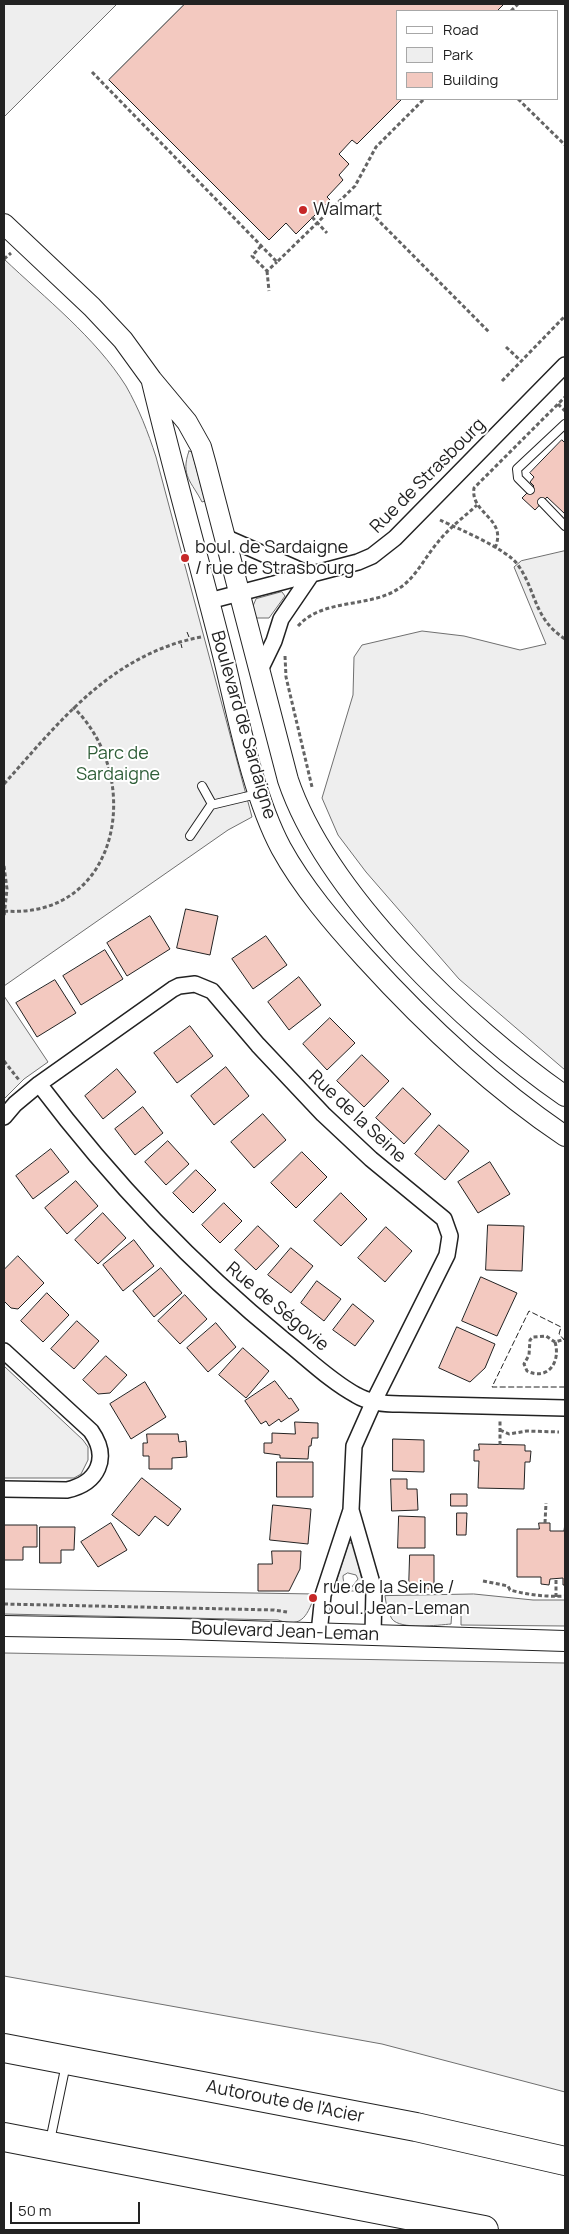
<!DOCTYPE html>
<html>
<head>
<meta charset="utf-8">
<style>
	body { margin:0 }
	#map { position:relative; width:569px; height:2234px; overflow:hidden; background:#fff; font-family:Manrope,sans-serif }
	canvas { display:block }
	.frame { position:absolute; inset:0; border:5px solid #222; pointer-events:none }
	.legend { position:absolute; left:396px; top:10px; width:162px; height:90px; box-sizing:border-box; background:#fff; border:1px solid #a7a7a7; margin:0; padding:6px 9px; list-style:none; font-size:15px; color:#222 }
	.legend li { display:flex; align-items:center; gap:10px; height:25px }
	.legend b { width:25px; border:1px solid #a7a7a7 }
	.scale { position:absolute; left:10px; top:2202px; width:130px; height:22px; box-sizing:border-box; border:2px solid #222; border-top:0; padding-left:6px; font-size:15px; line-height:18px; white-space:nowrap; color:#222; -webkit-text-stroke:4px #fff; paint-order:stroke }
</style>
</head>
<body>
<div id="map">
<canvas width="569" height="2234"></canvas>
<div class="frame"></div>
<ul class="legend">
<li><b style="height:6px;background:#fff"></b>Road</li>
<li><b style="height:14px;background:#eee"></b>Park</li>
<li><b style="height:14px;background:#f3c9c0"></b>Building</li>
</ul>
<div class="scale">50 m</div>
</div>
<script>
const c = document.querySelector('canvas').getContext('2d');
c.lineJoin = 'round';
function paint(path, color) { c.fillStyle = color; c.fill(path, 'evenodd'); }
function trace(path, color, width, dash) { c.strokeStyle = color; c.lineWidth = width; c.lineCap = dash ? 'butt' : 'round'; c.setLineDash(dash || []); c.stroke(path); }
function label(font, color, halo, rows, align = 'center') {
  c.font = font + ' Manrope,sans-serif'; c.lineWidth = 4; c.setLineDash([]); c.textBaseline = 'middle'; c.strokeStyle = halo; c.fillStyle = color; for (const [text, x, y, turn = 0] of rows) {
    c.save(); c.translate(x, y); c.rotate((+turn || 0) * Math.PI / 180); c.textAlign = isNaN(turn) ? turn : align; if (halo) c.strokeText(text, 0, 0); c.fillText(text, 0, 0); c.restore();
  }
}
const green = new Path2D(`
	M4,4H117L4,117Z
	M4,259C46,299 95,337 126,386C139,409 148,432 156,457L252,817L228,830L4,986Z
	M189,451L192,452L205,501L202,502C192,482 180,476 189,451Z
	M565,551V1070L459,979L366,872L338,835L322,798L353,695L354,657L362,645L422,631L464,636L520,650L546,644L514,567L521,561Z
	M282,592L285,596L269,618H255L253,606L256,599Z
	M4,996L48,1062L24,1079L4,1099Z
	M4,1366L83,1440L88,1447V1460L81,1474L74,1478H4Z
	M349,1543H353L362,1580L359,1588L355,1591H342L337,1580ZM348,1573L356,1575L358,1579L351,1588C345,1588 343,1582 343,1576Z
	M4,1589L315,1594C308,1614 303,1629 278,1620L4,1614Z
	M474,1594L533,1600H565V1626L461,1625V1610H452L451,1624C439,1625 400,1630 392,1619C388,1613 386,1604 385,1596Z
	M4,1653L565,1663V2092L382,2044L4,1976Z`);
paint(green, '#eee');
trace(green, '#6f6f6f', 1);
const building = new Path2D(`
	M185,4H504L497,11H398V99H402L357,144L352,140L339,154L349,164L339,175L343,180L327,197L330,200L296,234L286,223L269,240L109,80Z
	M562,440L565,443V514L547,497L535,510L522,498L534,486L530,482L534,477L530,473Z
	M186,909L218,916L210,955L177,948Z
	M150,916L170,949L127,976L107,943Z
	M266,936L287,965L253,989L232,959Z
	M105,950L123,979L81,1005L63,976Z
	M299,977L321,1005L289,1030L268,1002Z
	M55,980L76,1013L37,1037L16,1003Z
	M330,1018L355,1043L327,1070L303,1044Z
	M190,1026L213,1056L177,1083L154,1053Z
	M362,1055L389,1081L364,1107L337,1081Z
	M226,1067L249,1096L214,1125L191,1096Z
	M117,1069L136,1092L103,1119L85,1096Z
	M403,1088L431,1114L404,1144L376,1118Z
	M143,1107L163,1133L135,1155L115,1129Z
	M263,1114L286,1140L254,1168L231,1142Z
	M439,1125L469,1151L445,1180L415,1154Z
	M168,1141L189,1164L166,1185L145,1162Z
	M51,1149L69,1172L33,1199L16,1176Z
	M302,1152L327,1177L296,1208L271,1183Z
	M490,1162L510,1194L478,1213L458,1182Z
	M196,1170L216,1190L193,1213L173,1193Z
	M76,1181L98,1206L67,1234L45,1208Z
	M341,1193L367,1219L341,1246L314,1221Z
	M224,1203L242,1221L220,1243L202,1225Z
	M103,1213L126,1238L98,1264L75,1240Z
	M488,1225L524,1226L522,1271L486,1270Z
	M258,1226L279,1246L256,1270L235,1250Z
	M386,1227L412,1251L385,1282L358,1258Z
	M134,1240L154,1266L123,1291L103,1265Z
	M291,1248L313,1266L291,1293L268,1275Z
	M18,1256L44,1283L18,1309L11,1308L4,1301V1270Z
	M161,1268L182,1293L154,1317L133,1291Z
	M481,1277L517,1293L497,1336L462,1321Z
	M317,1281L341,1299L324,1321L301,1303Z
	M47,1293L69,1315L43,1342L21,1321Z
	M185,1295L207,1319L180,1344L158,1321Z
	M353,1304L374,1321L355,1346L333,1330Z
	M77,1321L99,1341L74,1369L51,1349Z
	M216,1323L236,1347L208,1372L187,1348Z
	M457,1327L495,1344L485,1368L470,1382L439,1368Z
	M243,1348L269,1371L246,1398L219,1375Z
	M106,1356L127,1375L110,1393L98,1394L83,1380Z
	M275,1381L289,1399L291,1398L299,1410L281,1422L279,1419L269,1426L266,1421L261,1424L245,1401Z
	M145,1382L166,1417L131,1439L110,1404Z
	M295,1422L318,1423V1438H312L311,1446H309L308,1459L280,1458V1455L264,1453V1443H272V1433L295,1434Z
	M147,1434H178L179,1442L186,1441L187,1457L172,1458V1469H149V1456H143V1443H147Z
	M393,1439L424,1440V1472L393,1471Z
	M479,1444L525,1445V1451H531L530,1462H525L524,1489L478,1488L479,1461H474V1450H479Z
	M277,1462H313V1497H277Z
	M142,1478L181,1509L168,1526L155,1516L139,1536L112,1515Z
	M391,1479H407V1489H417L418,1510L392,1511Z
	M451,1494H467V1506H451Z
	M273,1505L311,1509L308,1544L270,1540Z
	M457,1513H467L466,1535H457Z
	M399,1516L425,1517V1548H398Z
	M111,1523L127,1550L98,1567L81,1542Z
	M539,1523H550V1531H564L565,1523V1585H563V1578L550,1579L549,1585L541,1584V1577H517V1529H539Z
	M4,1525H37V1547H23V1560H4Z
	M40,1527H75L74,1550H61V1563H40Z
	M272,1551H301L300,1569L289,1591H258V1564H272Z
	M410,1555H434V1589H409Z`);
paint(building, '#f3c9c0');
trace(building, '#222', 1);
const service = new Path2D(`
	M530,490L518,478L517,469L565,424
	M542,502L565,526
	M202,786L212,804
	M190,836L211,805L257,794
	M50,2141L66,2064`);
const minor = new Path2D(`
	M225,537L311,575
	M209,601L358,562L372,556L395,538L565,365
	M259,672L274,641L281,619L311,575
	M39,1084C110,1178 192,1265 284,1340C307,1358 330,1381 356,1395C369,1403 385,1404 400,1404L565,1408
	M4,1117L15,1104L39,1084L173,989L179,986L195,984L212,991L258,1045L323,1114L371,1159L444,1219L450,1236L447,1255L374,1401L354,1446L351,1510L374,1590L373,1634
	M4,1351L91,1431C110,1458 98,1483 67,1490L4,1489
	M319,1633L323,1595L351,1510`);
const tertiary = new Path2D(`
	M4,224L92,307L123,340L152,380L187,422L201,447L206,465L288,780C327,895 467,1028 565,1096
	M152,382C174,474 200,564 223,655C238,716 252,793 281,848C303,888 334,924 365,958C425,1024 491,1086 565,1136
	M4,1626L180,1629L565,1641`);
const motorway = new Path2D(`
	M4,2048L416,2127L565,2161
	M4,2137L484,2230`);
trace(service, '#222', 10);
trace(minor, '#222', 18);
trace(tertiary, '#222', 22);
trace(motorway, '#222', 30);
trace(new Path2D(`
	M511,11L518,4
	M92,72L277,262L355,186L376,147L424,99
	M518,99L565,145
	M371,213L489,332
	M312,217L327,233
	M261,246L252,256L267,271L277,262
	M4,259L11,253
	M267,271L269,291
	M506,347L521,361
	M502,381L565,316
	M558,404L565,411
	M440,520C459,529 507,549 518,565C537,592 533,618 565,639
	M495,548C508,518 470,514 474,488L565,397
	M298,626C323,598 369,608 398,589C415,579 425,557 438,542C449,528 464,517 477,505
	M285,656L286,677L312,787
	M4,784C61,720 112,654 201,637
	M4,866L7,889L4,917
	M4,911C121,920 145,776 73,707
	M4,1061L19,1080
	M555,1342C561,1362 548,1381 527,1371L524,1364L529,1355L530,1340L533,1337L546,1336L555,1342L565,1339
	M500,1430L509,1434L527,1431L559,1432
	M500,1445V1420
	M545,1523L546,1503
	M483,1581L508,1586L510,1590C529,1595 546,1597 565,1596
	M556,1597V1579
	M4,1604L274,1610L287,1612`), '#646464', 3, [4, 2.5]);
trace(service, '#fff', 8);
trace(minor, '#fff', 15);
trace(tertiary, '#fff', 20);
trace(motorway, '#fff', 28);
trace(new Path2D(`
	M187,632L189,637
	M181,644L182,648
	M565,1341L559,1334L561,1327L529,1311L492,1387H565V1375`), '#222', 1, [6, 2.5]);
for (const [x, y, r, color] of [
	[303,210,5,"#c62828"],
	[185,558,5,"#c62828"],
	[313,1598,5,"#c62828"]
]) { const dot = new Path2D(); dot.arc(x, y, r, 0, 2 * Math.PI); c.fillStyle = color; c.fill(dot); trace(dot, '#fff', 2); }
label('18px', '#222', '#fff', [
	["Walmart",313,210],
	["boul. de Sardaigne",195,548],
	["/ rue de Strasbourg",195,569],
	["rue de la Seine /",323,1588],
	["boul. Jean-Leman",323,1609]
], 'left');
label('18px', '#222', '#fff', [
	["Rue de Strasbourg",428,476,-45],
	["Boulevard de Sardaigne",243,725,74],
	["Rue de la Seine",357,1117,43],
	["Rue de Ségovie",277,1307,40],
	["Boulevard Jean-Leman",285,1632,2],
	["Autoroute de l'Acier",285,2102,11]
]);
label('18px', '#2f5e38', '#fff', [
	["Parc de",118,754],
	["Sardaigne",118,775]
]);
</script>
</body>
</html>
